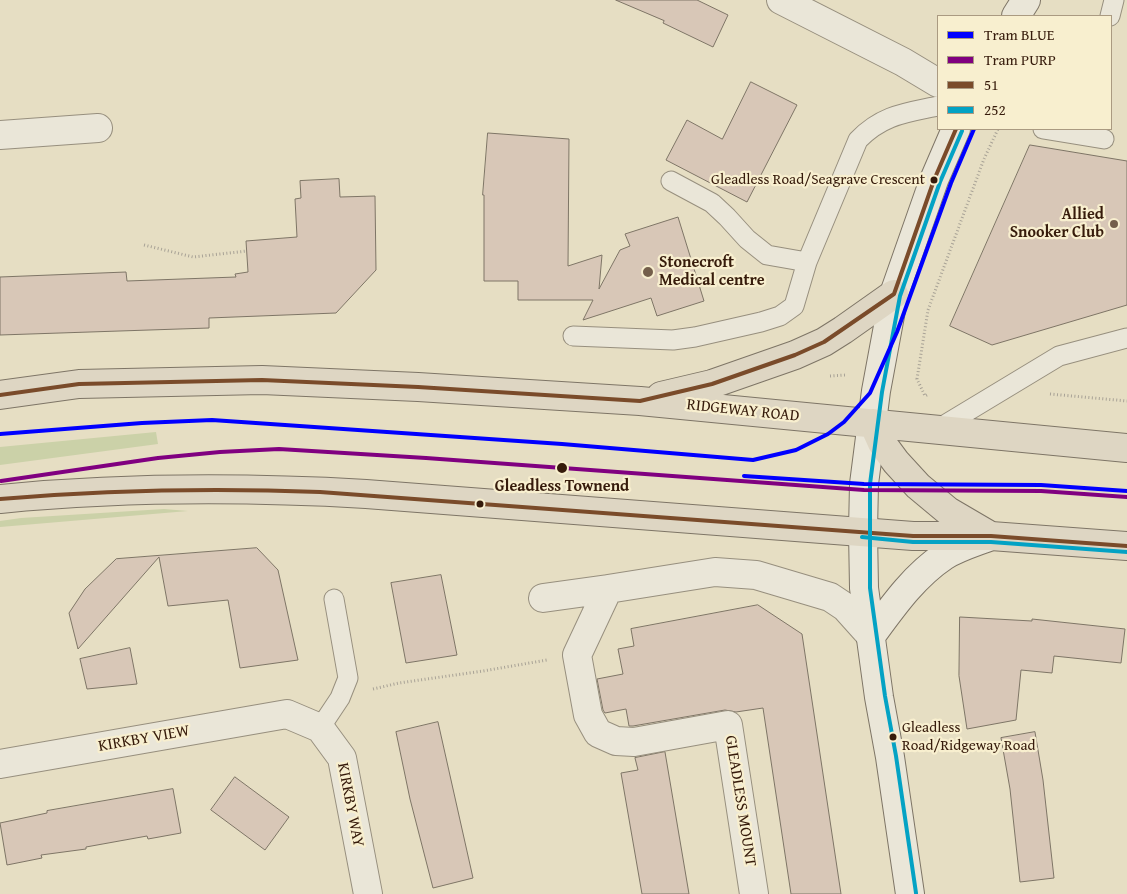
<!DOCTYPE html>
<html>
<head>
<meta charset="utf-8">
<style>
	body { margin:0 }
	#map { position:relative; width:1127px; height:894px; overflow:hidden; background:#e6dec3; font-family:"Gentium Book Plus",serif }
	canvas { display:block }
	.legend { position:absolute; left:937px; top:15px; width:175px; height:115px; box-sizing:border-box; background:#f8efcf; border:1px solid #aa9a81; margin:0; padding:6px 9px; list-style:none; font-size:15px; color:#361b0b }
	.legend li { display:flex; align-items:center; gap:10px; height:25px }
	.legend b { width:25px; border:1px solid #aa9a81 }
</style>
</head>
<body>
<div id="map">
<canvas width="1127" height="894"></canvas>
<ul class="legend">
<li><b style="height:6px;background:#00f"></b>Tram BLUE</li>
<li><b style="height:6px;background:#800080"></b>Tram PURP</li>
<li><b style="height:6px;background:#7a4b2a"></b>51</li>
<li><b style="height:6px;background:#03a2c4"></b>252</li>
</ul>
</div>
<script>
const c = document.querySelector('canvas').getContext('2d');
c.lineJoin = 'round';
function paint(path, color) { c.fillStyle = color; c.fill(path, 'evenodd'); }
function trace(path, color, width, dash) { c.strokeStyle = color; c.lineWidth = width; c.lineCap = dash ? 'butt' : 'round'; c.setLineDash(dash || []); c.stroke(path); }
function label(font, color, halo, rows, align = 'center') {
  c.font = font + ' "Gentium Book Plus",serif'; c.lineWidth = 4.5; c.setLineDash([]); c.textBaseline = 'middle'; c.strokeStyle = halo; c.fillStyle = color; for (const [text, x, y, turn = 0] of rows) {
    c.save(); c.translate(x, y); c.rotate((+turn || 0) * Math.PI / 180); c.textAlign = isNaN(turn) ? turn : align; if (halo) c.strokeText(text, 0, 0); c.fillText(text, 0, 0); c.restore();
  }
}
paint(new Path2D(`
	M156,432L158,444L0,465V447Z
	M164,509L188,511L0,527V521L21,518Z`), '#cbd1a8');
const building = new Path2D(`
	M616,0H697L728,15L713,47L663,23L664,21Z
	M751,82L797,105L747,202L666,160L687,120L722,139Z
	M488,133L569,139L568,266L602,255L599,289L620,250L630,246L625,234L678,217L704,301L657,316L651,298L583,320L593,300H518V281H484V195H483Z
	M1030,145L1127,161V305L992,345L950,326Z
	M339,179L340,197L375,196L376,270L336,313L209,318V328L0,335V277L126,272L127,281L236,277L235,274L248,272L246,241L297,237L295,199L301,198L300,181Z
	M257,548L278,570L298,660L240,668L228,600L168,606L159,557L78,649L69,613L85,589L116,559Z
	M441,575L457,655L406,663L391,583Z
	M758,605L802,634L841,894H791L763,708L736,712L725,710L633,726H629L626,709L605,713L603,710L597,679L623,674L618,649L634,646L631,629Z
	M960,617L1032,621V619L1125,629L1121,663L1054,656L1052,673L1021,670L1016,720L967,729L959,676Z
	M130,648L137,684L87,689L80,659Z
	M438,722L473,878L433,888L410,799L396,732Z
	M1035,732L1043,780L1054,878L1020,882L1010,789L1001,738Z
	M665,752L689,894H642L621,773L638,770L635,758Z
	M235,777L289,817L265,850L211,810Z
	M173,789L181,833L148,839L147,836L86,847V849L41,855L42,858L7,865L0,823L47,813V811Z`);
paint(building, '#d8c7b7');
trace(building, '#7e7566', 1);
const service = new Path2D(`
	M1110,16L1114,0
	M1043,129L1104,139
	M671,181L712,203L727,217L747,239L767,255L807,262
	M573,336L673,340L695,337L761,322L780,316L794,306L807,262L858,140C882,115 905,113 938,106
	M938,429L1059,356L1127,338
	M320,728L340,698L348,678L334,599`);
const minor = new Path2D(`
	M781,0L903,62L938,83
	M0,135L98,128
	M543,598L608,589
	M0,764L287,714L320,728L342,758L368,894
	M754,894L728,725L634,742L616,741L598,733L588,715L577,655L608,589L715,572L756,575L830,597L845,607L871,636`);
const secondary = new Path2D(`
	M1016,16L1026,0
	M871,636C893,606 914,576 944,556C958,547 976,542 991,536
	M910,894L890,757L879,697L864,588L863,531L864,484L876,391L894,294L934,180L956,129`);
const trunk = new Path2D(`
	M0,395L79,384L262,380L418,387L640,401L1127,448
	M661,396L712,384L795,355L824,342L843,330L894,294
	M873,423L882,443L896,462L918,486L948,511L989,535
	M0,499C123,487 243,487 366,494L913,536H991L1127,546`);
trace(service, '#978f7e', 21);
trace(minor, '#978f7e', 30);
trace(secondary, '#7e7566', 30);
trace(trunk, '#7e7566', 30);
trace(new Path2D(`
	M144,245L193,257L247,251
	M830,376L846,375
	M1050,394L1127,401
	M927,395L925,396L917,379L928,310L984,159L998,129
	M373,689L399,683L483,671L547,660`), '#a8a296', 3, [1, 2.5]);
trace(service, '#eae6d8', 19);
trace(minor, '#eae6d8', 28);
trace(secondary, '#eae6d8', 28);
trace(trunk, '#ded6c3', 28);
trace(new Path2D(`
	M0,395L79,384L262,380L418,387L640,401L712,384L795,355L824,342L894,294L934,180L956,129
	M0,499C107,490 213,488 320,492L913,536H991L1127,546`), '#7a4b2a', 4);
trace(new Path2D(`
	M862,537L913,542H991L1127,552
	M916,893L896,756L885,696L870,588V484L882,392L900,296L940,182L962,131`), '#03a2c4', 4);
trace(new Path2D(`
	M0,434L142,423L212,420L562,444L753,460L796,450L828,434L844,422L870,393L897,332L951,183L974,129
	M744,476L864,484L1041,485L1127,491`), '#00f', 4);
trace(new Path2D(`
	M1,481L158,458L220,452L279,449L426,458L864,490L1041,491L1127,497`), '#800080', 4);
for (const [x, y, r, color] of [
	[934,180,4.5,"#361b0b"],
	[1114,224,5,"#745f4b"],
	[648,272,6,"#745f4b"],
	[562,468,6,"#361b0b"],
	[480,504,4.5,"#361b0b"],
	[893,737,4.5,"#361b0b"]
]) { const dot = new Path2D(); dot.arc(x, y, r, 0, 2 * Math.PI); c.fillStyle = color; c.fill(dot); trace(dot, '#f8efcf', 2); }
label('15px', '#361b0b', '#f8efcf', [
	["Gleadless Road/Seagrave Crescent",925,180],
	["Gleadless",902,728,"left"],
	["Road/Ridgeway Road",902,746,"left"]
], 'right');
label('bold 16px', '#361b0b', '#f8efcf', [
	["Allied",1104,215],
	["Snooker Club",1104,233],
	["Stonecroft",659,263,"left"],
	["Medical centre",659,281,"left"]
], 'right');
label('16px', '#361b0b', '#f8efcf', [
	["RIDGEWAY ROAD",743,411,6],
	["KIRKBY VIEW",144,739,-10],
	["GLEADLESS MOUNT",740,801,81],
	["KIRKBY WAY",350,805,79]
]);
label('bold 16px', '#361b0b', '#f8efcf', [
	["Gleadless Townend",562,487]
]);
</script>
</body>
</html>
